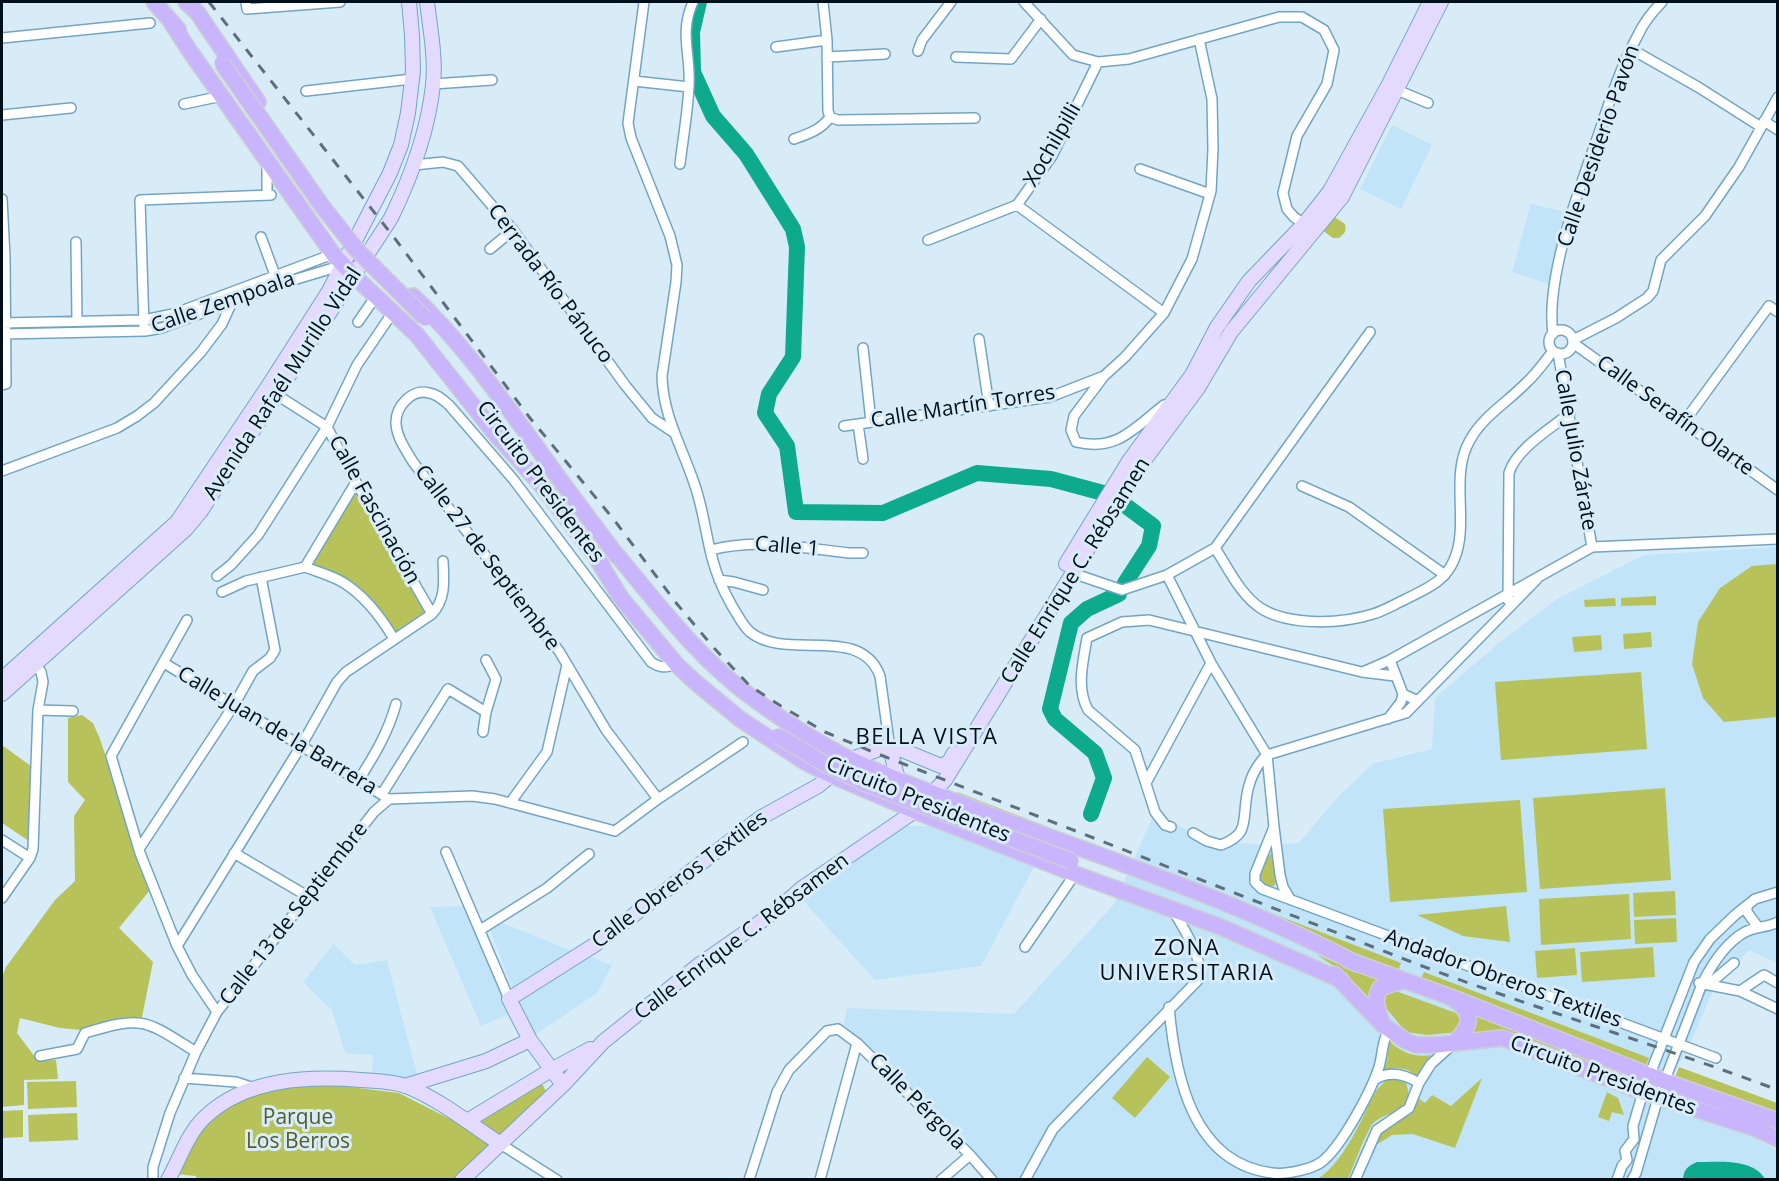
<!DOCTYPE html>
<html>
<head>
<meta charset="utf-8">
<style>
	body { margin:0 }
	#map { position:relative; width:1779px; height:1181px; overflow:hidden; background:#d8ecf8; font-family:"Open Sans",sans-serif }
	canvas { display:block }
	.frame { position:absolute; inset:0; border:3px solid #00101b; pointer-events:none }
</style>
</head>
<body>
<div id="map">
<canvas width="1779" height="1181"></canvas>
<div class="frame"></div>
</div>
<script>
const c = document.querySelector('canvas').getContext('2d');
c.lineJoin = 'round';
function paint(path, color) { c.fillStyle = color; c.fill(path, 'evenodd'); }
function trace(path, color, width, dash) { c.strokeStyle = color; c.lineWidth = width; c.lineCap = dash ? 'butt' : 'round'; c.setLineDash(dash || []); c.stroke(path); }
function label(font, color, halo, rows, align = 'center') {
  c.font = font + ' "Open Sans",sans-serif'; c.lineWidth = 6; c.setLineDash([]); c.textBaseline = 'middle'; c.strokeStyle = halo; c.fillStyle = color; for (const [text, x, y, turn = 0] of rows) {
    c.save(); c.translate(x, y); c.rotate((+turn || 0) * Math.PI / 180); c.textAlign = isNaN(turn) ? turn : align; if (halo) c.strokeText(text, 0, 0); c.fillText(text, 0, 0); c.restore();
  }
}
paint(new Path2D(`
	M1392,125L1432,145L1401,209L1360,189Z
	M1531,204L1570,213L1551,285L1512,272Z
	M1777,547V963L1749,950L1714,988L1687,1051L1658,1097L1747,1133L1777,1151V1179H994L966,1147L862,1040L844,1025L847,1008L1014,1014L1114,904L1155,812L1206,841L1268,845L1299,843L1337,798L1372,764L1432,749L1435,698L1500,642L1557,599L1644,555Z
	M901,826H936L1035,865L981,966L875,980L797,894Z
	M468,906L512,1013L481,1026L430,907Z
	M503,923L572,951L512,988L490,930Z
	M334,944L355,965L387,960L418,1078L372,1077L373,1055L345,1053L332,1010L303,982Z
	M588,955L612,966L597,993L535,1035L518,1000Z`), '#c1e4f9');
paint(new Path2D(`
	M1333,216L1345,224C1347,231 1344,234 1339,238H1333L1322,230Z
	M356,482L432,614L394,639L364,598L305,567Z
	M1777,564V717L1724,722L1703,698L1692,664L1698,622L1720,588L1752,566Z
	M1656,596V605L1621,606V598Z
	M1615,598L1616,606L1585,607L1584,600Z
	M1651,632L1652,647L1624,649L1623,634Z
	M1601,635L1602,650L1574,652L1572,637Z
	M1641,672L1647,749L1501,760L1495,682Z
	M82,715L93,723L100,739L150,890L119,928L153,962L142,1017L120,1018L97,1024L81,1030L60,1028L20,1018L17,1033L38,1061L56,1060L58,1079L24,1080V1105L2,1107V977L6,967L55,900L75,881L74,816L85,800L68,782V718Z
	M2,745L39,772L35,845L2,823Z
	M1665,788L1671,880L1540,889L1533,798Z
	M957,792L1401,963L1398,971L1281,922L960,796Z
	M1520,800L1527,892L1390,902L1383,809Z
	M1273,853L1275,857L1277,881L1274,886C1266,887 1262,885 1258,877L1265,857Z
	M1675,891L1676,915L1634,917L1633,893Z
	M1629,894L1631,939L1541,945L1539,899Z
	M1506,906L1510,942L1463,936L1417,915Z
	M1676,918L1677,942L1635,944L1634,920Z
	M1653,947L1655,977L1582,982L1580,952Z
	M1575,948L1577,975L1537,978L1535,951Z
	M1317,955L1383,982L1372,1002L1343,972Z
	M1424,972L1649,1058L1646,1065L1633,1061L1421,979Z
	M1390,989L1456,1013L1463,1024L1458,1032L1427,1035L1406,1032L1381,1002V997Z
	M1473,1014L1640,1079L1638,1083L1510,1033L1473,1035L1475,1024Z
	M1389,1041C1401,1052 1414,1058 1431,1055L1417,1076C1406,1067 1397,1067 1383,1070L1387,1061Z
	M1147,1057L1170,1077L1135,1118L1112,1098Z
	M1679,1067L1777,1103V1114L1741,1099L1675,1077Z
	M1482,1078L1455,1148L1413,1134L1392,1135L1373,1147L1380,1131L1411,1110L1418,1098L1425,1103L1432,1095L1451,1106Z
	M1389,1079H1398L1406,1083C1418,1117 1381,1108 1370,1128C1361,1144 1355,1163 1348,1179L1315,1180C1335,1171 1354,1136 1363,1117C1370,1103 1375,1087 1389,1079Z
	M294,1080L399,1093L464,1126L489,1145L459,1179L197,1180L196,1176L175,1174L208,1114Z
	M76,1081L77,1107L28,1109L27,1082Z
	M536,1085H543L546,1092L499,1137L474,1123Z
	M1607,1092L1618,1098L1624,1115L1612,1112L1609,1121L1598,1117Z
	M23,1110V1137L2,1138V1111Z
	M77,1113L78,1140L29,1142L28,1115Z`), '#b7c25a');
paint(new Path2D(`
	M1697,1162C1719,1162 1753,1158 1765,1179H1683C1684,1169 1688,1166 1697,1162Z`), '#0eaa8d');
trace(new Path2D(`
	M699,2L692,32L693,72L713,116L746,154L793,229L797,247L793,357L769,394L765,413L787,446L796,512L883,513L977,473L1051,479L1107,494
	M1125,583L1149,546L1153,526L1126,506
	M1091,814L1104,778L1095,753L1055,719L1050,709L1071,623L1087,609L1119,594`), '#0eaa8d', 16);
const street = new Path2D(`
	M246,2L247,9L340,2
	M644,2L628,123L631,138L670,236L677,265L676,282L662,376C663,418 684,450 696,489C706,519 707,552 720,581C723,590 728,598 732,606C738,615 742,625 750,632C787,662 860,623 880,676L890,749
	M823,2L827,40L828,111L830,117
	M1024,2L1073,55L1098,62L1129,59L1279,17H1302L1324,30L1334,50L1327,84L1297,136L1283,193L1287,209L1294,217L1304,224
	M2,38L150,23
	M776,47L827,40
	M1631,49L1698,87L1761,127
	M918,51L922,40L951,2
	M827,57L885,54
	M956,57L1011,59L1041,19
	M634,81L689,87
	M433,84L492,80
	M1397,90L1428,103
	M306,91L412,79
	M184,104L222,96
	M2,115L71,108
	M1764,121L1778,130
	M794,139C808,134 821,130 830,117L838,120L975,118
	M680,164C683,138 688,111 689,85C691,54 679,33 693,2
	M414,165L443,162L458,166L513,230L625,385L652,418L673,432
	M1140,169L1210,194
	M267,194V161
	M2,199L5,257L6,384L2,385
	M1017,205L1164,313
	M261,237L275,275
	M928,240L1017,205L1052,156L1098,62
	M76,242L77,321
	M490,249L513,230
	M358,322L376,296
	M2,323L144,320L173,314L333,254
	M144,326L140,200L271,195
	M1549 342a12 12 0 1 1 24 0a12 12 0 1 1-24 0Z
	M2,334L145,331L162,328L277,285L343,265
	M1553,334C1545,277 1580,187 1599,133C1610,100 1621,66 1638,35C1644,22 1653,11 1662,2
	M979,339L989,406
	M1573,340L1616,318L1647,298L1653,291L1661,260L1705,216L1739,167L1778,97
	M1573,343L1778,490
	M863,348L871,422
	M1558,353L1592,547
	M1104,376L1074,416L1071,430L1076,442C1117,452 1134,428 1164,405L1166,406
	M277,395L327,427L356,482L432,614
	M1684,422L1769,306L1778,312
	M858,424L863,459
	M844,426L1050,397L1104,376L1125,357L1164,313L1192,259L1211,191L1213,149L1212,99L1199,39
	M2,471L117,428L137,416L154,403L201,352L222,324L232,302L230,298
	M1302,486L1349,507L1445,575
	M1215,548C1228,568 1241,596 1262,609C1291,626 1341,624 1373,614C1384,611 1395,604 1406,599C1425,589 1445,582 1454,560C1470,523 1449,476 1470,440C1483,416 1508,402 1527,382C1537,373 1545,361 1553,351
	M711,550C759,538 801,548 849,553H863
	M305,567C318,572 333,576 344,583C366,597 381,617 394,639
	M305,567L356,482
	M1071,570L1081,576L1122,590L1167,575L1215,548L1370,332
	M1167,575L1211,663L1267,755L1274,827L1280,875L1283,887L1290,899
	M217,576L231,565L258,535L327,427L357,365L393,312
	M719,580L734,582L763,590
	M222,592L246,581L305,567
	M1508,600L1509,473C1516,449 1550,429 1570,413
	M187,620L111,756L140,853L177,946L192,975L217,1012
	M1390,660L1403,694L1418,701
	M164,663L389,799
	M1365,671L1390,660L1592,547L1778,539
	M38,710L73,711
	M1388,719L1401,702L1403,694
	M483,732L486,712L496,679L486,660
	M358,781C374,756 388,733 396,704
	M1146,783L1211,663
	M382,794L448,689L486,712
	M658,799L606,730L559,651L413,462C406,450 397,438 396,424C395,407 412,388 429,393C437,394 443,400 449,405L513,479L651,662C660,668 666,668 676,664
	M510,803L547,752L567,665
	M1171,827L1165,825L1155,812L1135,750L1088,710C1076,688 1083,662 1087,638L1122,622L1149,620L1362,672L1395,676
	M1274,827L1255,874V882L1262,889L1716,1058
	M1193,833L1207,841L1221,845C1247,835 1243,825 1246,801C1248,783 1254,767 1267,755L1406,713L1537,579
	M2,840L30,858
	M139,849L234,705L253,671L270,658L275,650L261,577
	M446,852L509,999
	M234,853L309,897
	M2,898L30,858L33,849L38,710L43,682L41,672L33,661
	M1747,906V912L1758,927
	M480,930L547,888L589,854
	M177,946L301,746L337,682L346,672L432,614C446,599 444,581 443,561
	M1025,947L1075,874
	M1699,983L1740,991L1778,1009
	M1708,985L1734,963
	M1740,991L1764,975L1778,983
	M1169,1007C1175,1075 1192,1163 1272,1173C1285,1175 1315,1169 1324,1160C1343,1143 1371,1092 1379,1067C1382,1057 1382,1046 1386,1036L1392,1031
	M40,1056L77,1049L85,1033C144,1015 145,1020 196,1052
	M184,1078L236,1082L254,1088
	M1374,1080C1389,1070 1404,1074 1419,1083
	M499,1143L557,1180
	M153,1180V1167L170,1113L196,1052L217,1012L374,812L389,799L472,796L495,799L615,831L658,799L743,742
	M749,1180L777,1092L789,1070L827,1031L838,1029L857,1043L970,1155L992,1180
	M820,1180L857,1043
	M941,1180L970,1155
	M1025,1180L1053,1129L1201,977C1199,951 1185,931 1173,910
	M1355,1180L1377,1130L1409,1108L1419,1083L1431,1064L1452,1045
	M1617,1180L1622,1166L1627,1160L1625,1151L1634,1139L1633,1126L1643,1092L1694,962L1710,939L1735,915L1755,899L1778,892
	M1632,1180L1636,1173L1658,1098L1702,984C1712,964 1725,943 1745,932C1756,926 1767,928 1778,922`);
const secondary = new Path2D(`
	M1066,564L1129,461L1192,375L1217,327L1249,281L1304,224L1330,191L1389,84L1430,2
	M2,679L177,522L267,388L329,291L390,173L401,145L408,113L413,71L412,35L409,2
	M2,694L186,529L201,511L391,218C411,177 428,131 433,85C436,58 430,28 427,2
	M890,749L898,779
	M563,1085L530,1040L509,999L596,944L760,818L818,786L851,759L880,749H890L902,750L941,766L949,762L954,753
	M405,1086L486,1061L530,1040
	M467,1121L551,1070L590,1049
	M168,1180C180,1159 187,1134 205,1117C246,1078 308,1076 361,1080C375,1081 392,1081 406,1086C439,1099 470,1124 499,1143
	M462,1180L563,1085L603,1042L700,964L776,911L802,888L915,811L945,780L1134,474L1198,388L1231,332L1342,197L1441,2`);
const primary = new Path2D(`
	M154,2L178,29
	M186,2L197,12L258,102
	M171,22L189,50L333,254L353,275L417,335L493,431L537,480
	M413,296C467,347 510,411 554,471
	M549,465L617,556
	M532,473L601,563
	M611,548C656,601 697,658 754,699C784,721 816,742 850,759C895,781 945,797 993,816C1115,862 1240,902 1357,964
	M596,557L621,598L676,664L694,681L740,719L805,762L831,775L920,813L1075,874L1221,927L1341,980
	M1348,960L1453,998L1664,1081L1778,1121
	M1334,974L1383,1025L1406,1041L1416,1045H1437L1502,1038L1643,1092L1754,1128L1778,1139
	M1381,1019C1377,1008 1374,999 1380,988L1402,981
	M1455,1042C1470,1027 1475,1015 1456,1001`);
trace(street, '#73a5c2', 12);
trace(secondary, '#73a5c2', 16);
trace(primary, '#cccfd1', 18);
trace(street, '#fff', 9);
trace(secondary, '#e4dafe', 14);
trace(primary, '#c9b4fe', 15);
trace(new Path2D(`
	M209,2L396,240L530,418L615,521L677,604L714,648L750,686L781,706L825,732L873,752L1422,966C1540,1010 1660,1046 1778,1090`), '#5d6f7a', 3, [10, 10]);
const primaryBridge = new Path2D(`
	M222,63L322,206L356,249L425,318
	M778,736L825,764L867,784L1071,861`);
trace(primaryBridge, '#cccfd1', 18, []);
trace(primaryBridge, '#c9b4fe', 15);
label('21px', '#00101b', '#d8ecf8', [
	["Xochilpilli",1053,145,-60],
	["Calle Desiderio Pavón",1599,146,-71],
	["Cerrada Río Pánuco",550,284,53],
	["Calle Zempoala",223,303,-19],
	["Avenida Rafaél Murillo Vidal",283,384,-57],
	["Calle Martín Torres",963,407,-9],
	["Calle Serafín Olarte",1675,416,36],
	["Calle Julio Zárate",1575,450,80],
	["Circuito Presidentes",540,482,53],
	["Calle Fascinación",374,510,61],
	["Calle 1",787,547,5],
	["Calle 27 de Septiembre",487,558,53],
	["Calle Enrique C. Rébsamen",1076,571,-58],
	["Calle Juan de la Barrera",277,731,31],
	["Circuito Presidentes",918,800,22],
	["Calle Obreros Textiles",680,880,-37],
	["Calle 13 de Septiembre",294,914,-52],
	["Calle Enrique C. Rébsamen",742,937,-37],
	["Andador Obreros Textiles",1503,979,20],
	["Circuito Presidentes",1603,1076,20],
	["Calle Pérgola",917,1102,45]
]);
label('21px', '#565b28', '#d8ecf8', [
	["Parque",298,1118],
	["Los Berros",298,1142]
]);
c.letterSpacing = '1.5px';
label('22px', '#00101b', '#d8ecf8', [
	["BELLA VISTA",927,738],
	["ZONA",1187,949],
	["UNIVERSITARIA",1187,974]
]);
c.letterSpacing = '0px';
</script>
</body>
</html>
